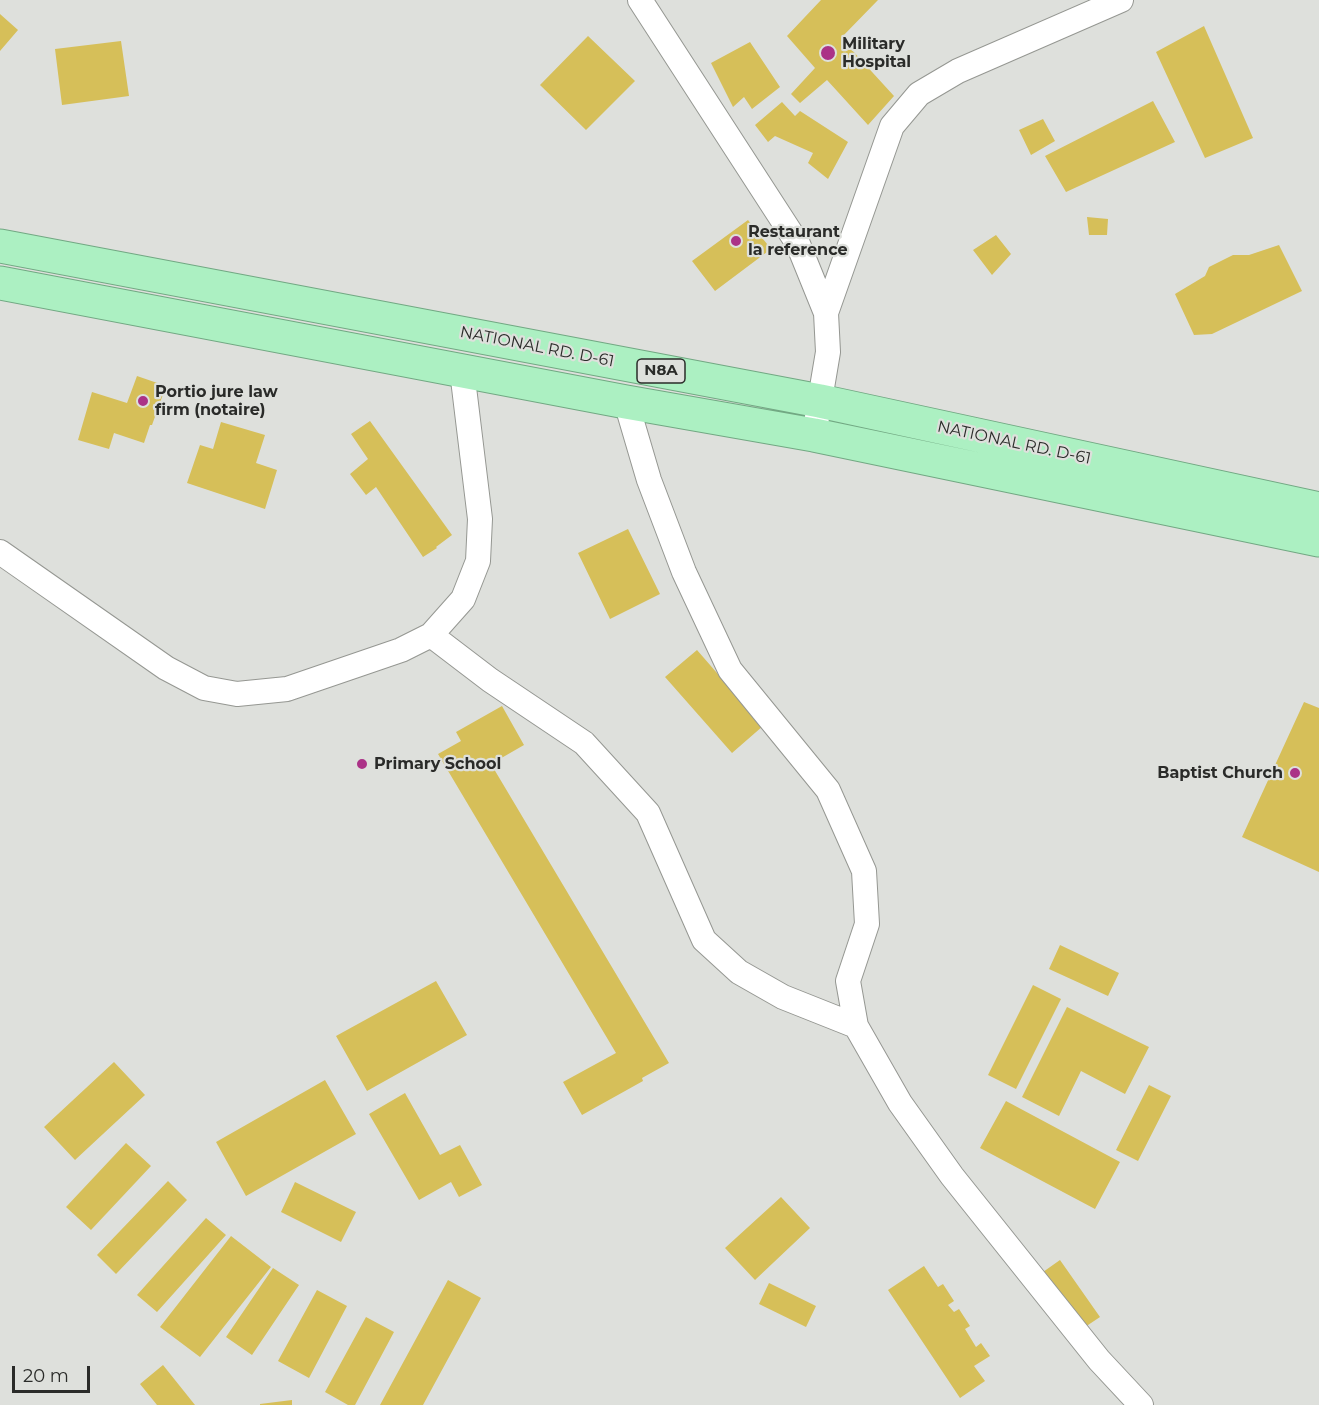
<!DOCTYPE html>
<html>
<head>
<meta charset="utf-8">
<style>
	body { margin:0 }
	#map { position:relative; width:1319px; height:1405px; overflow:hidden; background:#dee0dc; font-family:Montserrat,sans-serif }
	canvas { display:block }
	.scale { position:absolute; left:12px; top:1366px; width:78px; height:27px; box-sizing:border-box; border:3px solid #2a2b29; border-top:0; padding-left:8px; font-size:18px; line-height:21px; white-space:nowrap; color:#2a2b29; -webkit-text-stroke:4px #dee0dc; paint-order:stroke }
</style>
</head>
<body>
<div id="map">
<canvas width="1319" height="1405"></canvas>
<div class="scale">20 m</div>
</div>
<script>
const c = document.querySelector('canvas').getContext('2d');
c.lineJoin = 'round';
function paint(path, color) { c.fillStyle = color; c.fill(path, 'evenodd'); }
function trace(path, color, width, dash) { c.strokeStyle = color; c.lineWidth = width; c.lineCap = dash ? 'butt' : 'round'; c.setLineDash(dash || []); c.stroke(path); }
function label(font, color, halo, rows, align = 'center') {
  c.font = font + ' Montserrat,sans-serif'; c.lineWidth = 4.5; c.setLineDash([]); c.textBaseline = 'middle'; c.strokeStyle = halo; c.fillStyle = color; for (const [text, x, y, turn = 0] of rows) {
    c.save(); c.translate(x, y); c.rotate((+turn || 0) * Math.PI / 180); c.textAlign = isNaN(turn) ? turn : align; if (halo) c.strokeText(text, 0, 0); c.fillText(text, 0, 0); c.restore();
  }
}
paint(new Path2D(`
	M821,0H878L841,38L894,96L868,125L827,80L800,103L791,94L815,68L787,36Z
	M0,14L18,30L0,51Z
	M1204,26L1253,138L1205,158L1156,52Z
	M588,36L635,81L586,130L540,85Z
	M121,41L129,96L62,105L55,49Z
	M750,42L780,87L752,109L744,97L733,107L711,63Z
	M1153,101L1175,142L1066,192L1045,156Z
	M782,102L795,116L800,111L848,142L828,179L808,163L813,153L775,136L768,142L755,125Z
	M1043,119L1055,141L1031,155L1019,130Z
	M1087,217L1108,219L1107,235H1089Z
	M748,220L771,249L715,291L692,261Z
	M996,235L1011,254L992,275L973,250Z
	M1279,245L1302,291L1212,334L1194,335L1175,294L1205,276L1209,267L1233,255H1249Z
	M137,376L166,386L152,425H150L144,443L114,433L109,449L78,440L92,392L127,403Z
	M370,421L452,535L436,547L437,548L423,557L376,487L366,495L350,474L368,459L351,434Z
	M221,422L265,435L256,463L277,470L265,509L187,483L200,445L213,449Z
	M628,529L660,594L610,619L578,553Z
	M697,650L763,726L732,753L665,677Z
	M1304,702L1319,708V872L1242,837Z
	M502,706L524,745L491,764L669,1063L642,1078L643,1081L582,1115L563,1082L616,1053L438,754L461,741L456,732Z
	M1060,945L1119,973L1108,996L1049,969Z
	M436,981L467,1035L367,1091L336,1036Z
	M1033,985L1061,999L1016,1089L988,1075Z
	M1067,1007L1149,1047L1125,1094L1081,1071L1059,1116L1022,1097Z
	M114,1062L145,1095L75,1160L44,1127Z
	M325,1080L356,1134L246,1196L216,1142Z
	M1149,1085L1171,1096L1138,1161L1116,1150Z
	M405,1093L440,1155L460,1145L482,1185L459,1197L451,1182L419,1200L369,1114Z
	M1006,1101L1120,1162L1095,1209L980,1148Z
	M126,1143L151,1166L91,1230L66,1207Z
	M168,1181L187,1200L116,1274L97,1255Z
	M295,1182L356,1212L341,1242L281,1212Z
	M781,1197L810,1228L755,1280L725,1248Z
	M206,1218L226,1235L157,1312L137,1295Z
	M231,1236L271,1267L200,1357L160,1327Z
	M1060,1260L1100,1317L1082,1329L1043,1272Z
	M924,1266L938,1287L943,1284L954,1301L948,1305L954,1312L959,1309L970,1326L965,1329L976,1347L981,1343L990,1356L974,1366L985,1381L960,1398L888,1290Z
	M273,1268L299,1285L252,1355L226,1337Z
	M448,1280L481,1298L423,1405H380Z
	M769,1283L816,1306L806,1327L759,1304Z
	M317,1290L347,1306L309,1378L278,1361Z
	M366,1317L394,1332L355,1405H348L325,1392Z
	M163,1365L195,1405H157L140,1384Z
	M292,1400V1405H260V1404Z`), '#d6bf59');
const minor = new Path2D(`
	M640,0L798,244L826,313L828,352L814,435
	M826,313L892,126L919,94L958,71L1121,0
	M626,402L649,480L684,572L730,670L828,790L864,871L867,924L848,981L856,1026L900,1103L952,1176L1099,1360L1141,1405
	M0,552L166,668L204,688L237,694L287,689L401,650L431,635L463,599L478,561L480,519L462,371
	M431,635L490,680L584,743L648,813L704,940L739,972L783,997L856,1026`);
const trunk = new Path2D(`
	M0,246L820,401L1319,509
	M0,283L626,402L814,435L1319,540`);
trace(minor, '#959792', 26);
trace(trunk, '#72a883', 35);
trace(minor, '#fff', 24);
trace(trunk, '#acf0c2', 33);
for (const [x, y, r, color] of [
	[828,53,8,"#ab3287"],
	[736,241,6,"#ab3287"],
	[143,401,6,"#ab3287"],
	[362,764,6,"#ab3287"],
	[1295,773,6,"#ab3287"]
]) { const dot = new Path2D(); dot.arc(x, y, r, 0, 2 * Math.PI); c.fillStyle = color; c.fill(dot); trace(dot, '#dee0dc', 2); }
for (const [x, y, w] of [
	[661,371,48]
]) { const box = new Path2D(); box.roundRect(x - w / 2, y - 12, w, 24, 4.5); c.fillStyle = '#dee0dc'; c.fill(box); trace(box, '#2a2b29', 1.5); }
label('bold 15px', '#2a2b29', null, [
	["N8A",661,371]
]);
label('bold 16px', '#2a2b29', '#dee0dc', [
	["Military",842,44],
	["Hospital",842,62],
	["Restaurant",748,232],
	["la reference",748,250],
	["Portio jure law",155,392],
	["firm (notaire)",155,410],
	["Primary School",374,764],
	["Baptist Church",1283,773,"right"]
], 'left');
label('16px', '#2a2b29', '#dee0dc', [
	["NATIONAL RD. D-61",537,347,11],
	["NATIONAL RD. D-61",1014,443,12]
]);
</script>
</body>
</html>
